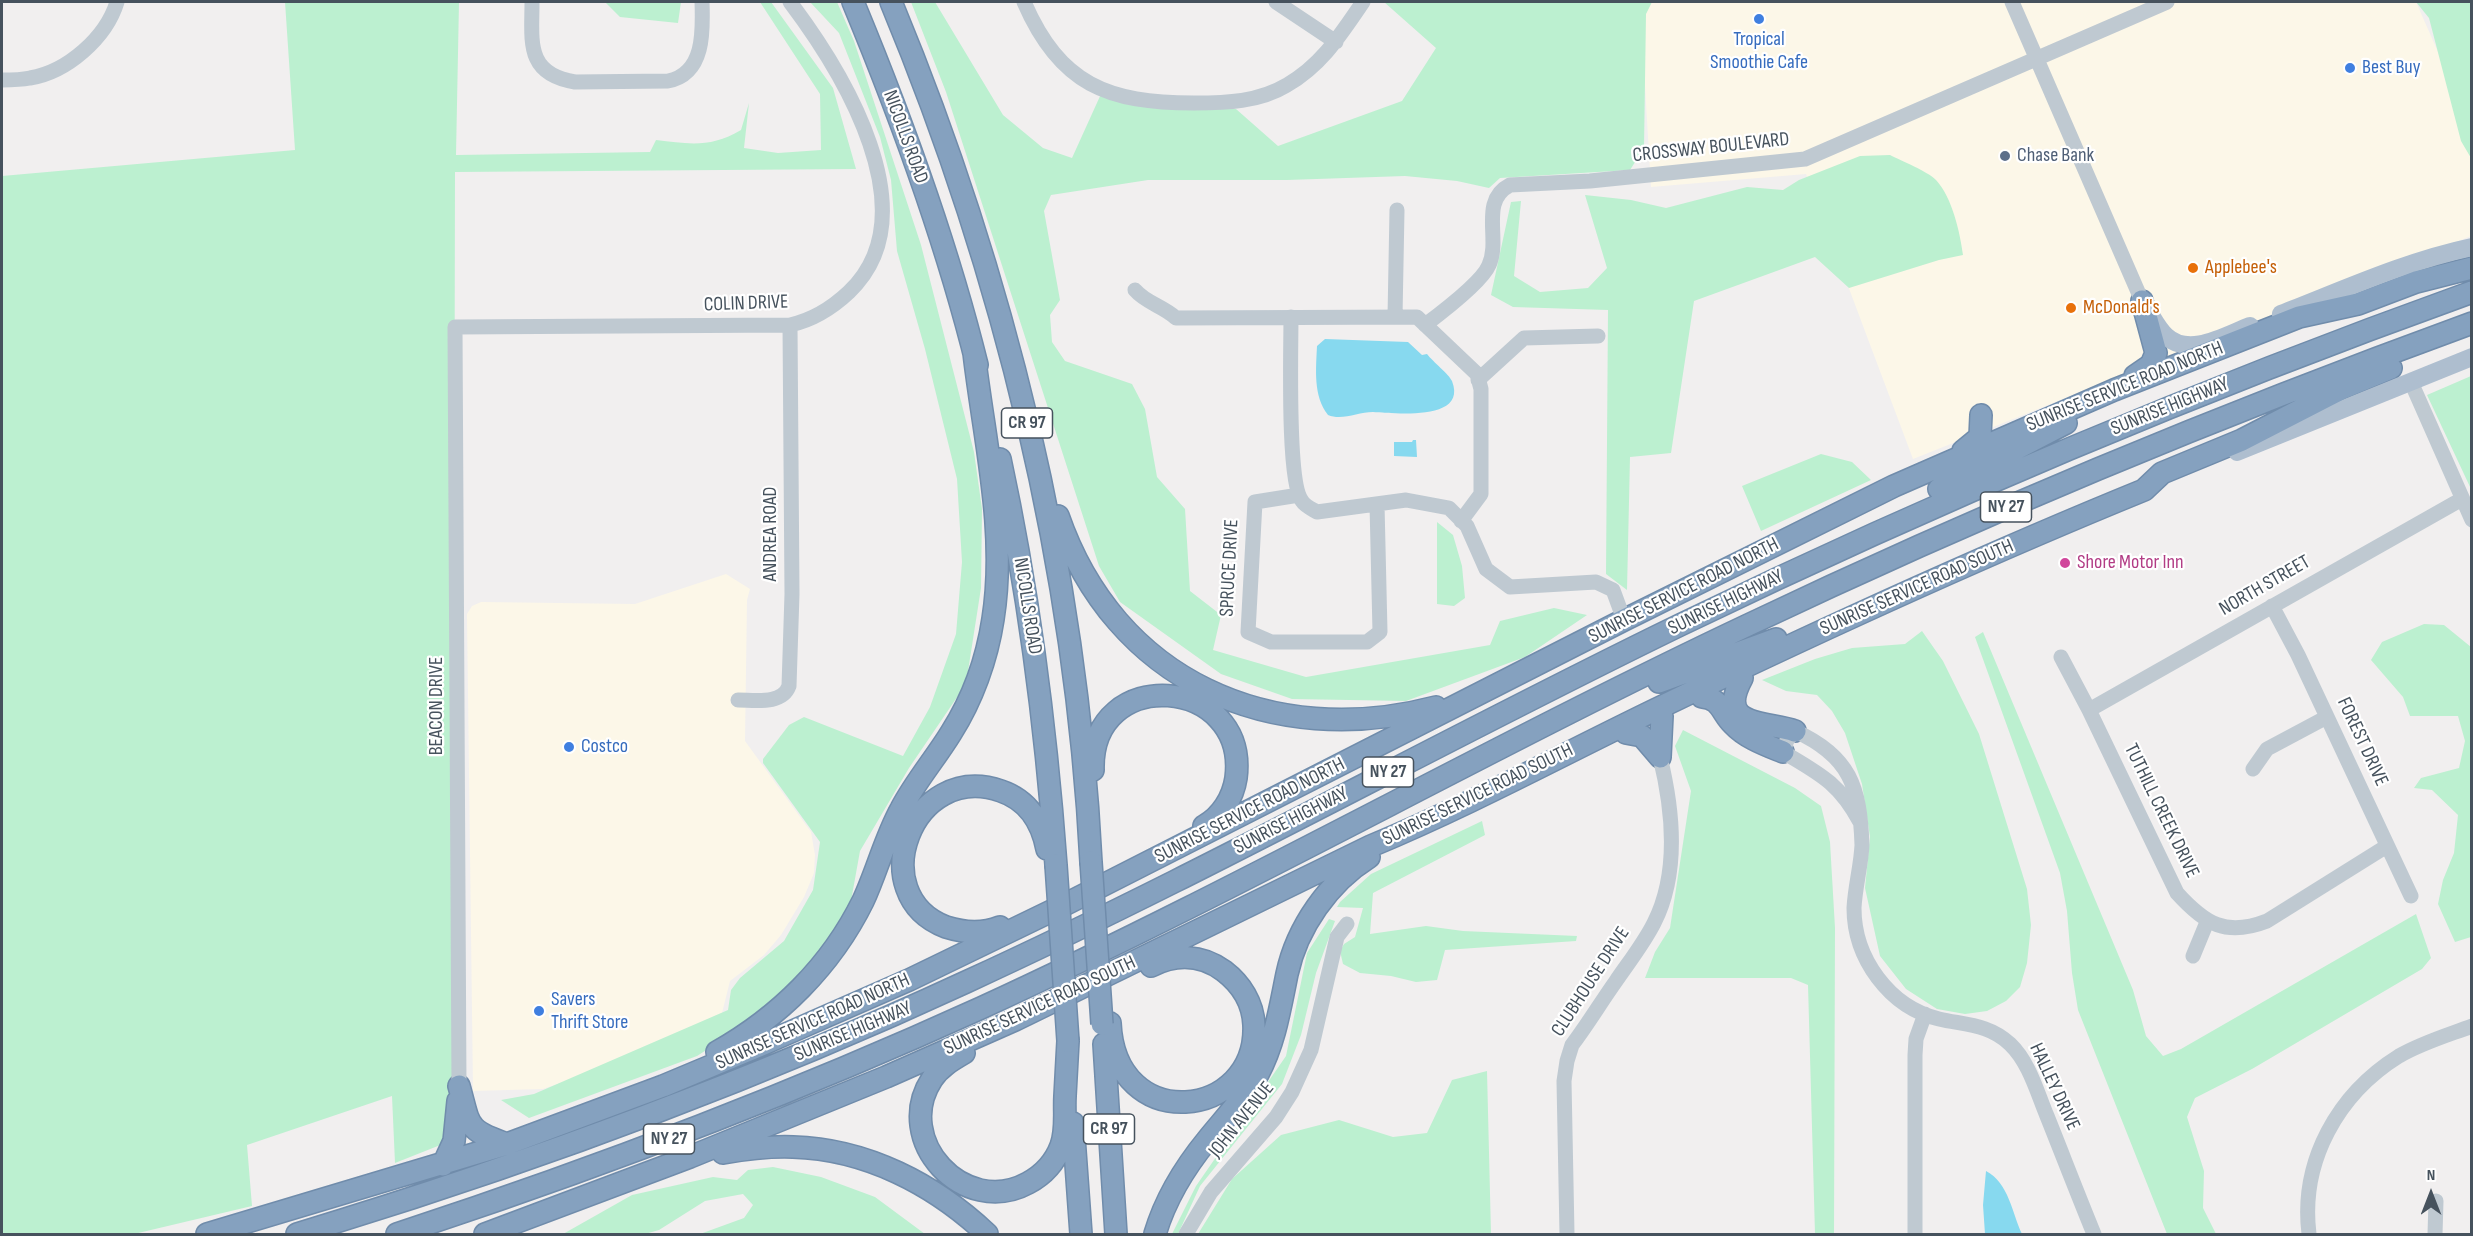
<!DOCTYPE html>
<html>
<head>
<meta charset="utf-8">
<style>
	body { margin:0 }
	#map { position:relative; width:2473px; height:1236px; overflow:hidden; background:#f1efef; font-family:"Sofia Sans Condensed",sans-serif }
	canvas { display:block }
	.frame { position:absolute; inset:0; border:3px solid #46525d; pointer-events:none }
	.north { position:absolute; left:2401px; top:1164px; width:60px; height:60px; -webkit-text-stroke:4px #fff; paint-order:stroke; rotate:0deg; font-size:16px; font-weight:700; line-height:24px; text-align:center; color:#46525d }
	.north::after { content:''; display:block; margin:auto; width:21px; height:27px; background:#46525d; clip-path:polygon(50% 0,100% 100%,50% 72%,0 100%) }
</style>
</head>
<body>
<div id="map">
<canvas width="2473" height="1236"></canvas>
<div class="frame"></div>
<div class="north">N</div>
</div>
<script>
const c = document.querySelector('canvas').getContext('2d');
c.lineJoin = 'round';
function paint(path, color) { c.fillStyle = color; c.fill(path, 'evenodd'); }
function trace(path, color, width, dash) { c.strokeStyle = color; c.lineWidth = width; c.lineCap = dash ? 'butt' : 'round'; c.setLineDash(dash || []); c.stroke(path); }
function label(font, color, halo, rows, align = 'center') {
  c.font = font + ' "Sofia Sans Condensed",sans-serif'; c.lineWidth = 4.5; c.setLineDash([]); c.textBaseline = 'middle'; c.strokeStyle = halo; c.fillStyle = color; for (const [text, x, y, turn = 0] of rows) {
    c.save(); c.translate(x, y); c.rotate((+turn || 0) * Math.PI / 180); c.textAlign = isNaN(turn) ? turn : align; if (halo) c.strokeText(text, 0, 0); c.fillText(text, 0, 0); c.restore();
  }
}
paint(new Path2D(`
	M1640,2H2416L2453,86L2471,150V236L1913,459L1806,174L1651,187Z
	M726,574L750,589L747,600L745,741L811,832L815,855L814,873L804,897L781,935L764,955L730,981L722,1013L628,1059L543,1089L473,1091L467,614L472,606L481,602L635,604Z`), '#fcf7e8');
paint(new Path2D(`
	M285,2H459L456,155L650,152L656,140C689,144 711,148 741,130L749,103L744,148L778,153L821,150L820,94L760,2H771L833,88L856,169L455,172L453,1140L395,1163L392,1096L247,1145L252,1206L134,1234H2V176L295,150Z
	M605,2H681L678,23L620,17Z
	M810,2H837L854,41L921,245L974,452L982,509L981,588L966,684L909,768L860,851L851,901L815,962L755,1019L697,1056L529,1118L501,1100L534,1094L728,1010L731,990L740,978L784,941L813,890L820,842L763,763V759L789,725L804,717L903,756L930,707L956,634L962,562L957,479L925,349L897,251L891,180L880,137L839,33Z
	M911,2H935L1003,115L1043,148L1072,158L1101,94L1121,100L1236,109L1278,146L1402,101L1436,48L1384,2H1652L1646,14L1644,148L1630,170L1500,178L1489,188L1457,181L1405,176L1287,180H1148L1051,195L1044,211L1060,300L1050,315L1052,342L1065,361L1132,384L1145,409L1157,477L1185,509L1190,591L1221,615L1213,650L1306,677L1490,645L1500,621L1554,608L1587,615L1525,657L1406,701L1292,699L1221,674L1120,602L1099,566L946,92Z
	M2416,2H2471V158L2461,141L2429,18Z
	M1890,155C1902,161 1927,171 1936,180C1952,197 1960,232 1963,255L1939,260L1849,288L1815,257L1694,301L1671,453L1630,457L1627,590L1606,574L1608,310L1513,307L1491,295L1511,202L1521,201L1514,276L1540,292L1588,288L1607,268L1585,195L1631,200L1666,208L1747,187L1783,190L1799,180L1860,156Z
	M2471,376V489L2427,395Z
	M1821,454L1852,462L1871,480L1761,531L1742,486Z
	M1437,522L1453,535L1462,566L1465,598L1454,606L1437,604Z
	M2424,624L2444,625L2471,647V937L2455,942L2438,904L2443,880L2454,853L2458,815L2432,790L2414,788L2421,778L2459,768L2465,741L2458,716H2410L2403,697L2371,660L2382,642Z
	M1922,631L1943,661L1979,734L2027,889L2031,925L2027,963L2020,987L2006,1001L1987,1011L1965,1014L1937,1009L1906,989L1880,956L1865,888L1870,837L1862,784L1845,733L1832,711L1817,695L1786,691L1762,680L1815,659L1852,648L1905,644Z
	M1983,632L2133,990L2146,1036L2163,1056L2181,1049L2416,914L2431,958L2422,969L2252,1069L2195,1098L2187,1117L2204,1171L2203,1208L2216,1234H2167L2078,1010L2072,973L2067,911L2060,873L1975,637Z
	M1683,730L1795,788L1821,806L1830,842L1835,928L1834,1234H1815L1808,985L1791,978H1645L1655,952L1670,928L1691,791L1675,746Z
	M1482,821L1485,835L1373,893L1370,934L1426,926L1463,931L1577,936L1576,941L1445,950L1437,980L1416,982L1391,976L1360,973L1343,964L1340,951L1344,944L1355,937L1363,908L1337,907L1340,902L1371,874Z
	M1329,919L1335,921L1316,973L1301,1035L1282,1084L1200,1186L1178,1234H1172L1196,1186L1286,1056L1307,953Z
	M1487,1071L1491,1234H1198L1232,1179L1281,1135L1339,1120L1393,1137L1427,1133L1452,1080Z
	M773,1167L821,1177L875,1197L925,1234H700L744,1218L753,1205L743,1194L705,1201L659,1230L645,1234H563L632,1195L713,1177L737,1180L748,1170Z`), '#bcf0d0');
paint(new Path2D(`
	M1325,339L1408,342L1422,355L1427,354C1433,362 1449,374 1452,381C1468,422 1393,413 1373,412C1358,412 1342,421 1328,415C1313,396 1316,369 1317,346Z
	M1413,440H1416L1417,457L1394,456V442H1412Z
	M1986,1171C2009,1183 2012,1213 2022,1234H1985L1983,1205Z`), '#87d9ef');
const highway = new Path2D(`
	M853,2C902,120 946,240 977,365
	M891,2C1004,274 1076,567 1091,862
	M2135,376L2151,365L2156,353L2142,301
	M1963,451L1980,437L1981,415
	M1000,459C1029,593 1046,728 1056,865
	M1939,489L2066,423
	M1058,516C1115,681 1271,750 1436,707
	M1742,678C1715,728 1767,721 1795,731
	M1659,682L1776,639
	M1702,697C1721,698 1722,714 1733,724C1746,738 1766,745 1783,752
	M1626,733L1642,736L1660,757
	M1660,757L1662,716
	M1093,770C1090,663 1249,676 1236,778C1233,798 1221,817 1204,826
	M1000,927C982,934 965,933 946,927C862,895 912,760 1001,791C1028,800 1042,823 1047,849
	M1110,1023C1115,1136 1258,1120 1254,1025C1253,1003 1241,984 1224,971C1201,954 1175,954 1151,966
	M1104,1044L1116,1234
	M717,1052C779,1017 831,966 863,901C877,871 885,838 901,809C915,782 935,759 951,733C972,700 987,659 993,619C1007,531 984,440 974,353
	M964,1053C952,1060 940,1067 932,1079C892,1140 964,1218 1028,1183C1043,1175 1055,1162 1061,1146C1067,1130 1064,1113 1065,1096C1066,1078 1067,1060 1068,1041
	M459,1086C470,1125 465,1130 507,1144
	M1073,1123L1081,1234
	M723,1153C746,1149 769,1146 793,1147C866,1149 934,1184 987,1234
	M443,1165L454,1141L458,1101
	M207,1234L507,1144L663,1086L761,1045L909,980L1066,904L1624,620L1894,486L2114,390L2299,317L2358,304L2416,282L2472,268
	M297,1234C525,1165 750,1082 966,982C1208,871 1441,741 1680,625C1938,500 2202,389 2472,292
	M397,1234C595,1169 790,1095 981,1008C1240,889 1488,748 1746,626C1983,513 2225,413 2472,323
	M485,1234L690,1157L886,1077L1015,1020L1371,846C1472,804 1567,752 1665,705C1823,629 1982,556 2144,490L2162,473L2242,440L2343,388L2391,368
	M1155,1234C1165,1200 1185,1167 1208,1139C1225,1118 1244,1098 1258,1074C1275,1042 1280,1008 1287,974C1297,927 1329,882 1369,857`);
trace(highway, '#708cab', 24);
trace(new Path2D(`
	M532,2C532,41 525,74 575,82L668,81C705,74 703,30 702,2
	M1024,2C1060,85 1108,103 1194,103C1226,103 1259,102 1287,85C1322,65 1341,34 1363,2
	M1276,2L1336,42
	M2012,2L2142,301
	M2,80C11,80 20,80 30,78C67,72 106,38 117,2
	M1135,290C1146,303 1163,306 1176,318L1417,317L1477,374L1481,389V494L1461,521
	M1291,317C1291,348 1287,483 1302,501C1305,506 1312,509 1317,512L1406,500L1449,508L1467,526L1486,569L1510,587L1596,582L1613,590L1624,620
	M1395,317L1397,210
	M1425,325C1441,313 1482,282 1489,265C1501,239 1479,201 1510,185L1590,181L1805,159L2167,2
	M1478,380L1524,338L1598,336
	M2411,382L2472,520
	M1299,495L1255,502L1248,632L1271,642H1367L1380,632L1377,504
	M2272,606L2298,655L2411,896
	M2061,657L2089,710L2177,893C2205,924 2226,937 2267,921L2387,846
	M738,700C755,700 782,705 789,686L792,594L790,325
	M2089,710L2462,499
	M2253,769L2267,749L2327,717
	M1860,822C1839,783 1820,774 1783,752L1787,740L1795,731C1850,756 1860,787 1862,845C1861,866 1855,887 1854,908C1854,958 1889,1007 1939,1019C1965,1025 1989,1024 2010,1044C2029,1062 2037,1092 2047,1116C2063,1156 2078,1195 2094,1234
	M2193,956L2207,922
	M459,1086L455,327L790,325C813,320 832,308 849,292C931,214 842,71 790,2
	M1186,1234L1211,1192L1276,1117L1292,1092L1311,1050L1337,937L1347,924
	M1567,1234L1564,1081L1567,1061L1572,1045C1588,1024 1601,1002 1616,981C1629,962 1644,943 1654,923C1680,872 1673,810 1660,757
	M1915,1234V1055L1916,1039L1925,1014
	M2309,1234C2300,1161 2338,1094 2399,1056C2421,1043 2448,1035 2472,1026
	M2435,1234L2436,1201`), '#bfc9d1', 15);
trace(new Path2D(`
	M2147,309C2153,318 2158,329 2166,336C2189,358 2226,335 2250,326
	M2281,314C2343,290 2406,261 2472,247
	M2237,452L2472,357`), '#aebecf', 18);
trace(highway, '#85a1bf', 21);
const highwayBridge = new Path2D(`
	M1091,862L1102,1024
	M1056,865L1068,1041`);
trace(highwayBridge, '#708cab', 24, []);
trace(highwayBridge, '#85a1bf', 21);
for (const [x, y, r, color] of [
	[1759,19,6,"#3f7fe0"],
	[2350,68,6,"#3f7fe0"],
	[2005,156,6,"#5c6f8a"],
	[2193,268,6,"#e8710a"],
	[2071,308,6,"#e8710a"],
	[2065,563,6,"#d1479c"],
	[569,747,6,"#3f7fe0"],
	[539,1011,6,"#3f7fe0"]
]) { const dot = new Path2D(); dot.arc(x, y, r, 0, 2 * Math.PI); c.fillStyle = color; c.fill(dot); trace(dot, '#fff', 2); }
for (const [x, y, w] of [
	[1027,423,51],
	[2006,507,51],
	[1388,772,51],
	[1109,1129,51],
	[669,1139,51]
]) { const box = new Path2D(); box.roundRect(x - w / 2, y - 15, w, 30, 4.5); c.fillStyle = '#fff'; c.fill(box); trace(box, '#46525d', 1.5); }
label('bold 18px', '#46525d', null, [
	["CR 97",1027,423],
	["NY 27",2006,507],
	["NY 27",1388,772],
	["CR 97",1109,1129],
	["NY 27",669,1139]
]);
label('20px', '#366cbe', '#fff', [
	["Tropical",1759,40,"center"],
	["Smoothie Cafe",1759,63,"center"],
	["Best Buy",2362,68],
	["Costco",581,747],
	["Savers",551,1000],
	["Thrift Store",551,1023]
], 'left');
label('20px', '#46525d', '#fff', [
	["NICOLLS ROAD",905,137,70],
	["CROSSWAY BOULEVARD",1711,148,-6],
	["COLIN DRIVE",746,304,-2],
	["SUNRISE SERVICE ROAD NORTH",2125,387,-22],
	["SUNRISE HIGHWAY",2170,407,-22],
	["ANDREA ROAD",771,534,-90],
	["SPRUCE DRIVE",1230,568,-87],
	["NORTH STREET",2265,586,-30],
	["SUNRISE SERVICE ROAD SOUTH",1917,588,-24],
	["SUNRISE SERVICE ROAD NORTH",1684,591,-27],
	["SUNRISE HIGHWAY",1726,603,-26],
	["NICOLLS ROAD",1027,606,81],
	["BEACON DRIVE",437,706,-90],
	["FOREST DRIVE",2362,742,65],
	["SUNRISE SERVICE ROAD SOUTH",1478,795,-26],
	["SUNRISE SERVICE ROAD NORTH",1250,811,-27],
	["TUTHILL CREEK DRIVE",2161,811,64],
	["SUNRISE HIGHWAY",1291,821,-27],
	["CLUBHOUSE DRIVE",1591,982,-57],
	["SUNRISE SERVICE ROAD SOUTH",1040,1006,-25],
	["SUNRISE SERVICE ROAD NORTH",813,1022,-24],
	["SUNRISE HIGHWAY",853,1032,-23],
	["HALLEY DRIVE",2054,1087,65],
	["JOHN AVENUE",1242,1120,-51]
]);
label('20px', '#4e5e75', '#fff', [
	["Chase Bank",2017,156]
], 'left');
label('20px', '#c56008', '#fff', [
	["Applebee's",2205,268],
	["McDonald's",2083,308]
], 'left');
label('20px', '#b23c85', '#fff', [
	["Shore Motor Inn",2077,563]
], 'left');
</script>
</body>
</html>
